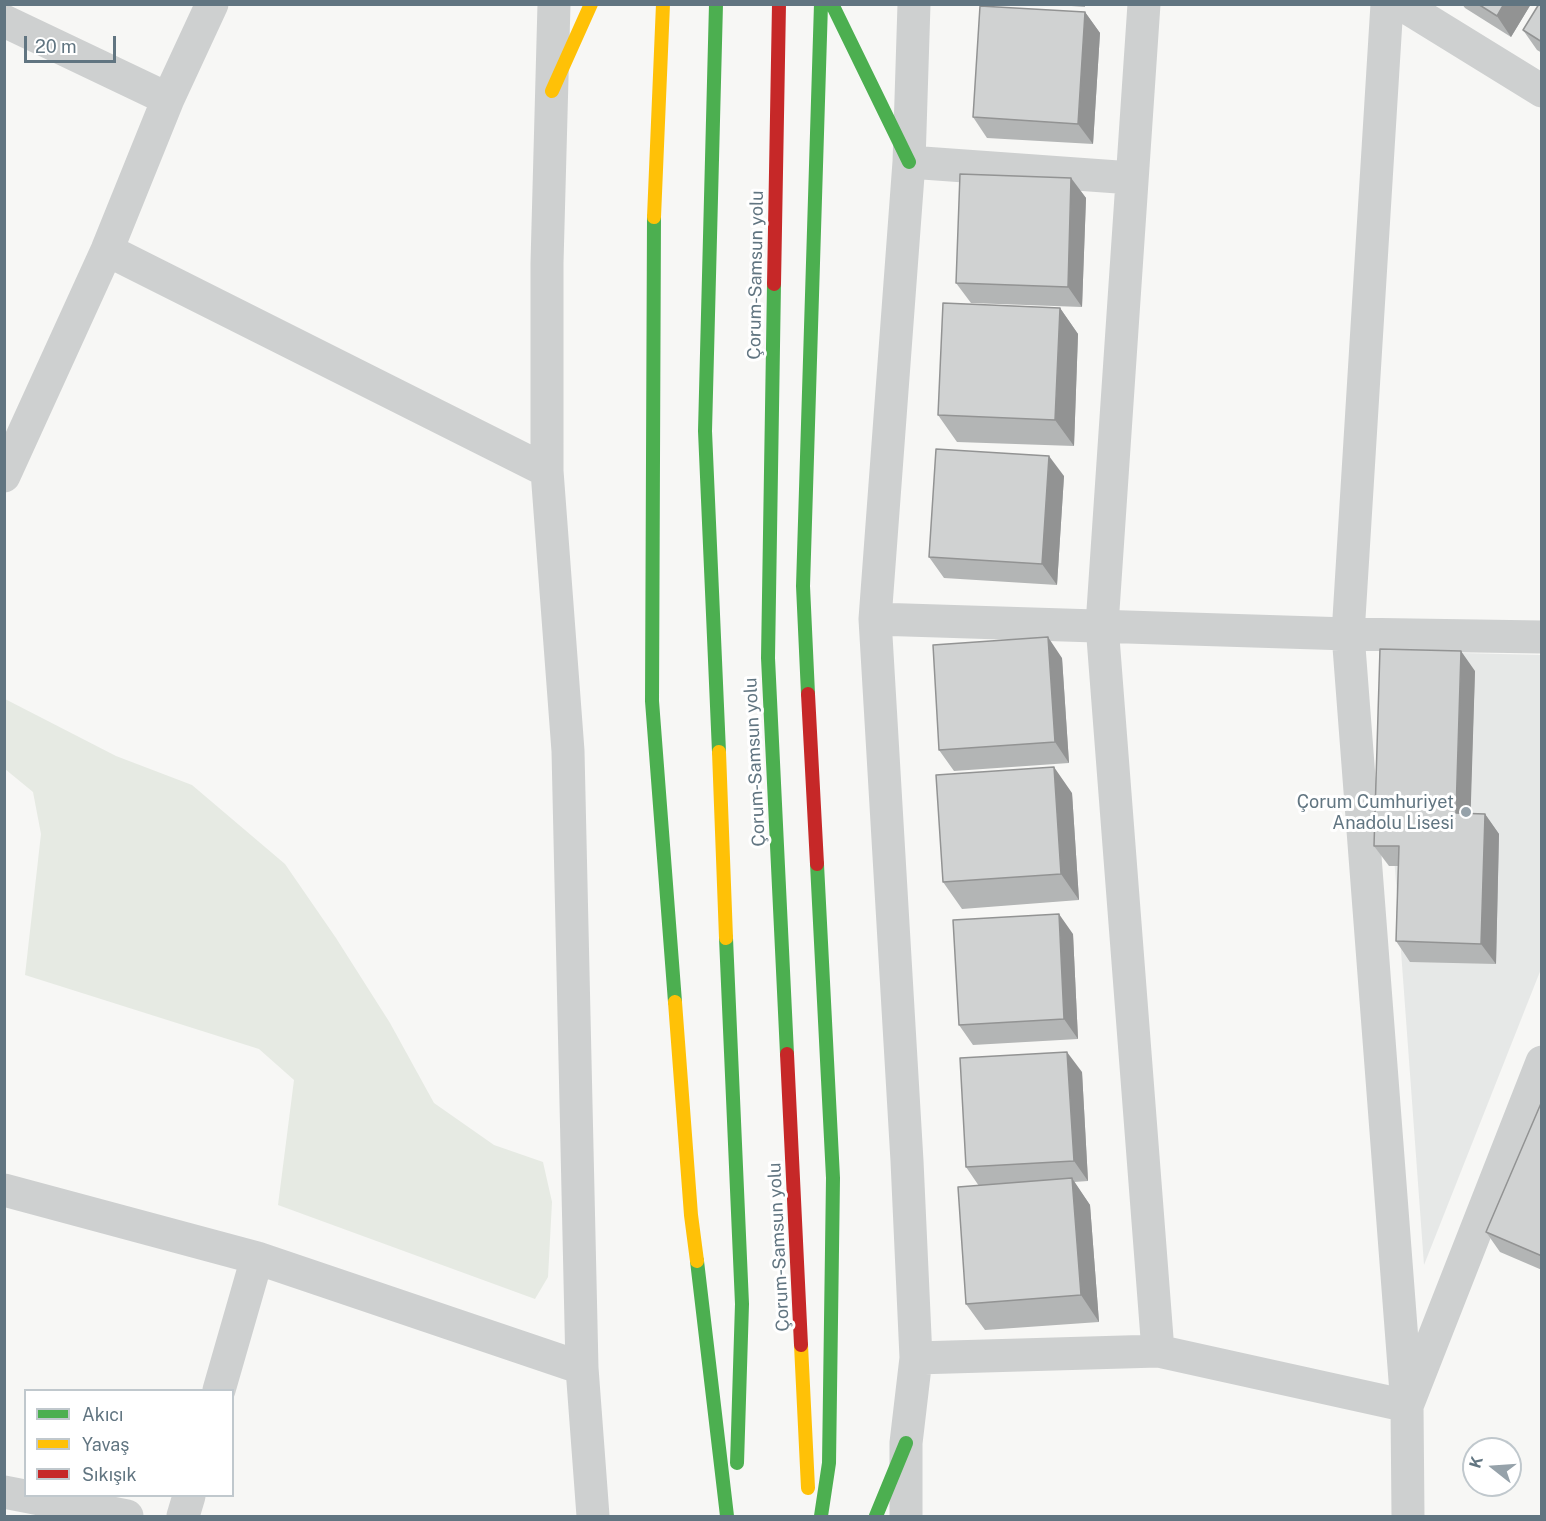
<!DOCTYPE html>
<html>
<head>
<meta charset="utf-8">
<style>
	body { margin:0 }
	#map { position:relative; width:1546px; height:1521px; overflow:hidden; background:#f7f7f5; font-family:"Public Sans",sans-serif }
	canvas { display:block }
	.frame { position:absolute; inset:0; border:6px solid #617581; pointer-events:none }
	.legend { position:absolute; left:24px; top:1389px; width:210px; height:108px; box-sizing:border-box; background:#fff; border:2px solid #c0c8cd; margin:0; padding:8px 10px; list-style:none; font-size:18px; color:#617581 }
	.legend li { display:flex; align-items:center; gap:12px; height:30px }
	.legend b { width:30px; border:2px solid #c0c8cd }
	.north { position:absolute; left:1462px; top:1437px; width:60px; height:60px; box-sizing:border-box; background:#fff; border:2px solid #c0c8cd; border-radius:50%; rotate:287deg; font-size:16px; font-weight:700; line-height:24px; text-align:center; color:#617581 }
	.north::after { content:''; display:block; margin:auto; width:21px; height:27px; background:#96a2aa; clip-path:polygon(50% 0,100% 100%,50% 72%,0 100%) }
	.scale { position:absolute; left:24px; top:36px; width:92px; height:27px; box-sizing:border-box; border:3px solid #617581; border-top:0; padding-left:8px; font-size:18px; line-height:21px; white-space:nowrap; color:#617581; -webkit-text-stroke:4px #fff; paint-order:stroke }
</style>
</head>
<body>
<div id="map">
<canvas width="1546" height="1521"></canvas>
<div class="frame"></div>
<ul class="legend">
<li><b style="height:8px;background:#4caf50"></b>Akıcı</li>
<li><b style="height:8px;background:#ffc107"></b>Yavaş</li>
<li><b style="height:8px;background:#c62828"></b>Sıkışık</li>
</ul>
<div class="north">K</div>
<div class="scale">20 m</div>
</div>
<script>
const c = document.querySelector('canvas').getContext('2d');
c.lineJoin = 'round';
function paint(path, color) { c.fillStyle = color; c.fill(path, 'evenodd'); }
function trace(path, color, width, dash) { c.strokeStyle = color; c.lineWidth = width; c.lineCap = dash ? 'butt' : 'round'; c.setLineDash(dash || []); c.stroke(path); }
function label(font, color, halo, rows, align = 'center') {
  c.font = font + ' "Public Sans",sans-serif'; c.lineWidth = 6; c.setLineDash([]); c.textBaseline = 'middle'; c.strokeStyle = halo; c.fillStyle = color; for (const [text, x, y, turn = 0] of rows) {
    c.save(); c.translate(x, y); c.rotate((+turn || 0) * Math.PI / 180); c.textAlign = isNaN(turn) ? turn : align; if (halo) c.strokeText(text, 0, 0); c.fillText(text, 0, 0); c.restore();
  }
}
paint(new Path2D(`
	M1379,651L1541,655V969L1424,1265Z`), '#e6e8e7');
paint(new Path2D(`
	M5,699L116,756L192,785L285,864L336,938L390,1023L434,1103L494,1145L543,1162L552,1202L548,1277L535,1299L278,1205L294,1080L259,1049L25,975L41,834L33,792L5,769Z`), '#e6eae3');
trace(new Path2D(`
	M554,4L547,263V471L568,751L582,1368L593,1516
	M1144,4L1102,625L1158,1351
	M1387,4L1348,634L1407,1406L1408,1516
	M1401,4L1542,91
	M4,21L168,99
	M909,162L1132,178
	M107,250L547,471
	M4,476L107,250L168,99L212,4
	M875,619L1348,634L1542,637
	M4,1190L257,1258L582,1368
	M916,1358L1158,1351L1407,1406L1542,1062
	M219,1390L257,1258
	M4,1492L127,1516
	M183,1516L189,1496
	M906,1516V1443L916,1358L907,1161L875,619L909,162L914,4`), '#ced0d0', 33);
trace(new Path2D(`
	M716,4L705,431L719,752
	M832,4L909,162
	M654,217L652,701L675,1002
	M774,284L768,658L787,1054
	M808,694L803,586L821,4
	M817,864L833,1178L829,1463L821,1516
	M726,938L742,1304L737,1463
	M697,1261L727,1516
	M876,1516L906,1443`), '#4caf50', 14);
trace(new Path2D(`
	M552,91L591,4
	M654,217L663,4
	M719,752L726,938
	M675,1002L691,1215L697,1261
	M801,1345L808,1488`), '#ffc107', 14);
trace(new Path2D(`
	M774,284L779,4
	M808,694L817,864
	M787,1054L801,1345`), '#c62828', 14);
paint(new Path2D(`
	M1044,4H1085V7Z
	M1462,4H1531L1511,37L1465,8Z
	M1542,4V53L1537,50L1523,30Z
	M1085,12L1100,33L1093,144L987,138L973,117Z
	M1071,178L1086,198L1082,307L971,303L956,283Z
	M1060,308L1078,334L1074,446L957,442L938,415Z
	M1064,476L1057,585L944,578L929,557Z
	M1062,658L1069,763L954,771L939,750Z
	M1475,671L1470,813L1485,814L1499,834L1496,964L1410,962L1396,941L1398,866H1389L1374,846Z
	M1072,793L1079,900L962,909L943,882Z
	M1073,934L1078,1039L973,1045L959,1025Z
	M1082,1072L1088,1181L1074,1182L1090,1205L1099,1322L985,1330L966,1304L979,1186L966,1167Z
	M1542,1101V1270L1500,1252L1486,1232Z`), '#b3b5b5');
paint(new Path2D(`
	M1504,4H1531L1511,37L1497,16Z
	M1085,12L1100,33L1093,144L1078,124Z
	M1071,178L1086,198L1082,307L1068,287Z
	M1060,308L1078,334L1074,446L1055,420Z
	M1049,456L1064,476L1057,585L1042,564Z
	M1048,637L1062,658L1069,763L1055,742Z
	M1461,651L1475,671L1470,833L1456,813Z
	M1054,767L1072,793L1079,900L1061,874Z
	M1485,814L1499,834L1496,964L1481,944Z
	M1059,914L1073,934L1078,1039L1064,1019Z
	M1067,1052L1082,1072L1088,1181L1074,1161Z
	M1072,1178L1090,1205L1099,1322L1081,1295Z`), '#929393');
const building = new Path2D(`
	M1478,4H1504L1497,16Z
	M1539,4H1542V42L1523,30Z
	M980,6L1085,12L1078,124L973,117Z
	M960,174L1071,178L1068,287L956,283Z
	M943,303L1060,308L1055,420L938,415Z
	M936,449L1049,456L1042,564L929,557Z
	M1048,637L1055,742L939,750L933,645Z
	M1380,649L1461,651L1456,813L1485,814L1481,944L1396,941L1399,846H1374Z
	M1054,767L1061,874L943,882L936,775Z
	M1059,914L1064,1019L959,1025L953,920Z
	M1067,1052L1074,1161L966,1167L960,1058Z
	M1542,1101V1256L1486,1232Z
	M1072,1178L1081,1295L966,1304L958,1187Z`);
paint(building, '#d0d2d2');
trace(building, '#929393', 1.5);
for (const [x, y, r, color] of [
	[1466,812,6,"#96a2aa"]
]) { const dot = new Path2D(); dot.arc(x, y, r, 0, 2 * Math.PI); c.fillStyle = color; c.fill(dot); trace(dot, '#fff', 2); }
label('18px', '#617581', '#fff', [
	["Çorum-Samsun yolu",756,275,-89],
	["Çorum-Samsun yolu",755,762,-93],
	["Çorum-Samsun yolu",779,1247,-93]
]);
label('18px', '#617581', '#fff', [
	["Çorum Cumhuriyet",1454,802],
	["Anadolu Lisesi",1454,823]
], 'right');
</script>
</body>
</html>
